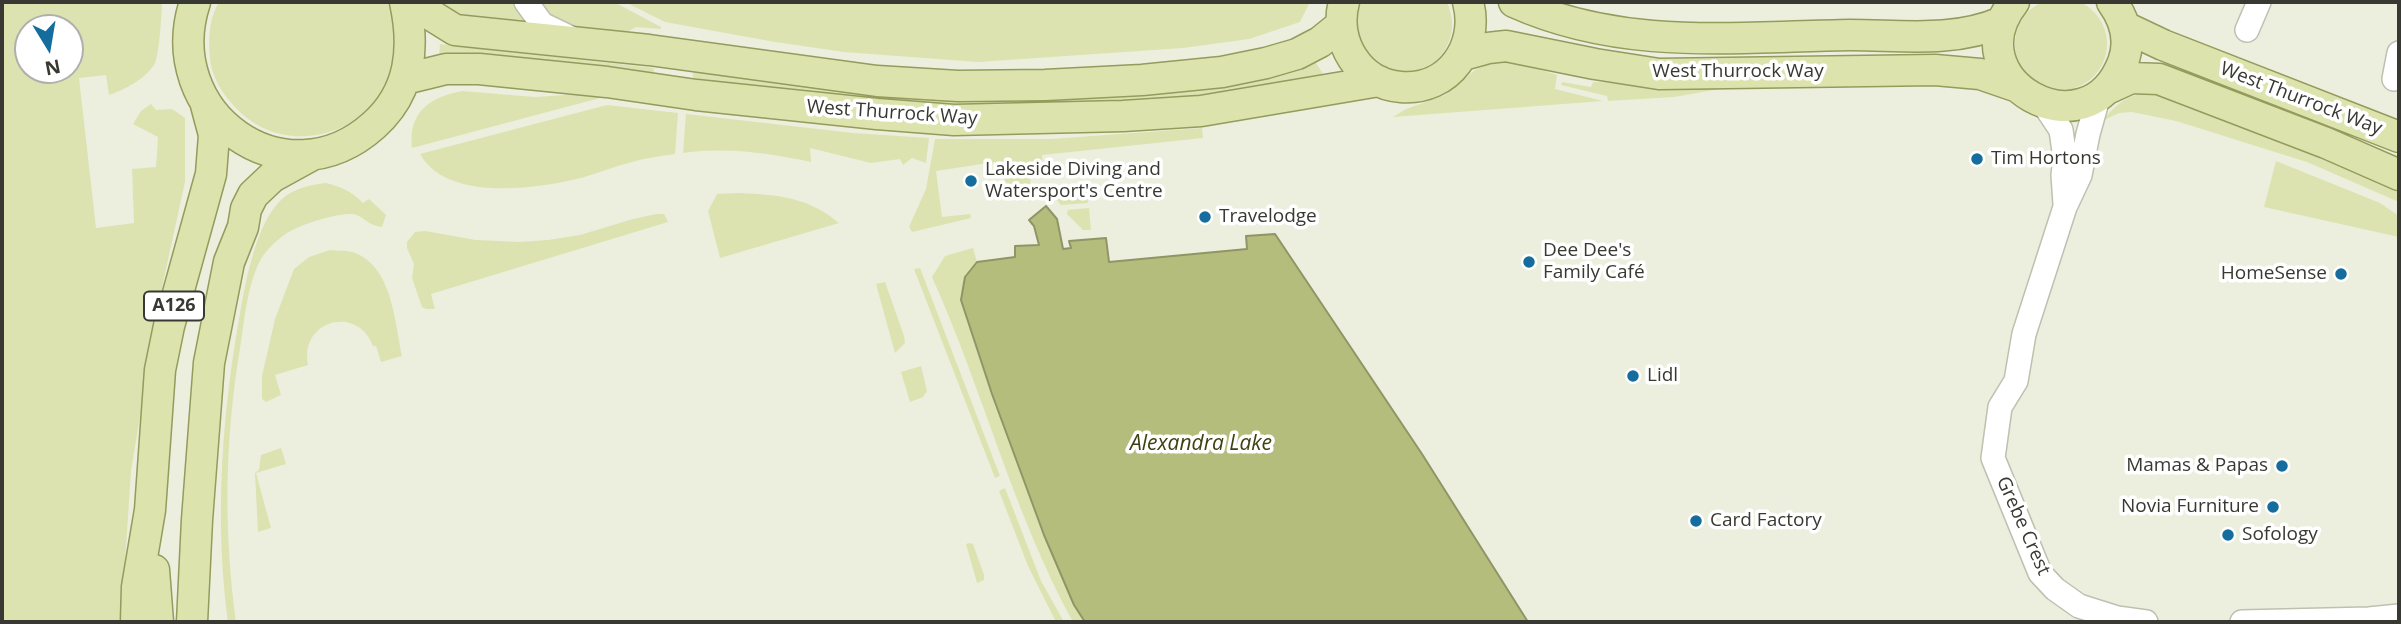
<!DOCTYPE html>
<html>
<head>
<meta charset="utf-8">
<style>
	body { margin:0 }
	#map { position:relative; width:2401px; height:624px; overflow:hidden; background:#ecefdd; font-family:"Open Sans",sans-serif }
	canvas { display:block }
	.frame { position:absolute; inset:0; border:4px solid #383932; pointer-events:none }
	.north { position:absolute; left:14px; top:14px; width:70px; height:70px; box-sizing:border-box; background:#fff; border:2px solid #afb0ad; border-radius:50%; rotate:169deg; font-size:19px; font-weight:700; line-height:28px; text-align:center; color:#383932 }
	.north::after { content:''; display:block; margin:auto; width:24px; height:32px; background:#146d9d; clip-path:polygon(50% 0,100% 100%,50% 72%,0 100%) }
</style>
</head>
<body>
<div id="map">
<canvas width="2401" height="624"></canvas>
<div class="frame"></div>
<div class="north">N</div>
</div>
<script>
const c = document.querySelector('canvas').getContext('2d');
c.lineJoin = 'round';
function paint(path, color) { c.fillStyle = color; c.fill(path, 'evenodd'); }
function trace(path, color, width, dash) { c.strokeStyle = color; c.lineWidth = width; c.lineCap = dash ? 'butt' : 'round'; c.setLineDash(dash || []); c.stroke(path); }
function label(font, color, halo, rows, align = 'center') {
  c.font = font + ' "Open Sans",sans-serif'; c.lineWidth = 7; c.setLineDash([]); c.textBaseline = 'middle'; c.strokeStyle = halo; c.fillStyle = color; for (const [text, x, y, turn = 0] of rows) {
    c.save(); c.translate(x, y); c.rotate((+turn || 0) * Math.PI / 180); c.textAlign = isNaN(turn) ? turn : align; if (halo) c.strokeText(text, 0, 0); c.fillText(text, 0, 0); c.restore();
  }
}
paint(new Path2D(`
	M2015 44a46 46 0 1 1 92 0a46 46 0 1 1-92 0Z
	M2,2H162C162,13 159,54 155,63C146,79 124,90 109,95L106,75L79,78L96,228L134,223L132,169L156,167L158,137L133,124L141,111L151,104L156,110L172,109L185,118V182L159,301L131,471L121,622H2ZM28,28H70V70H28Z
	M219,2H388C391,12 396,23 397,33C406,122 293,172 234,106C222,93 212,77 210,59C208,39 209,19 219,2Z
	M437,2H515L527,23L455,15Z
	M534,2H614L661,27V29L636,27L625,33L566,27L559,25Z
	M625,2H1310L1300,22L1249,39L1183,48L978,62L844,52L775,42L665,22Z
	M1359,2H1447C1450,10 1453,19 1452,28C1450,60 1414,83 1385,69C1381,67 1374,65 1371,62C1367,59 1365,51 1363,47C1353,30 1353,22 1359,2Z
	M440,44L654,68L653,77L439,56Z
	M1313,58L1325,77L1183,100L983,109L693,82V72L887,96Z
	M1496,61L1512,63L1513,61L1557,75L1555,89L1603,101L1393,117L1406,109L1445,95L1475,70Z
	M1562,82L1591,87L1593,82L1742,85L1674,97L1608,101L1607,96L1561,85Z
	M462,91L535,97L582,94L621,97L600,98L412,148C408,112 430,97 462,91Z
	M2149,92L2176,96L2399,186V202L2307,162L2176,121L2132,112L2119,113L2102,121C2118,103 2125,96 2149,92Z
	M607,105L678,113L675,154C661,156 646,158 632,162C615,166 598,173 581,178C536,189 447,202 420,154Z
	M686,114L853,133L929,138L926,163L912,158L903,165L900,159L871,163L810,148L811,162C768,153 727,147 683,153Z
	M1202,128L1203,138L1042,155L1043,172L1031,174L1030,186L1023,196L1014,190L1007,192L1001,161L936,171L942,217L970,214L971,218L912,232L909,227L926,189L935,139H1051Z
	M2276,161L2380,203L2399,216V237L2264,207Z
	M326,183C342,187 351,191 363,203L369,199L386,215L382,227C368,226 364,216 353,214C336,213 302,224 287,233C278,239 267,249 261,259C248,283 245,315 241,342C225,435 223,528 236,622H228C214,520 222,414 240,313C246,280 256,223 282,199C294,188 310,185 326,183Z
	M1086,185L1088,203L1061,205L1052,194L1061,189Z
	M740,193C779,195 808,197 839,223L720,258L708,211L717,194Z
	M1089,208L1091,230H1083L1067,214L1068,210Z
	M656,214H664L668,222L431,294L435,309H426L422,307L412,278L414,264L407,248V242L415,232L425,231L476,240L520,242L548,240L580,235L633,219Z
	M973,248L977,262L965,277L961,300L992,394L1044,535L1074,605L1085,622H1073C1013,513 983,390 932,277L945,256Z
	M330,250C337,251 346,250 352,252C392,264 395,322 402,356L381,362L376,346H373C357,304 299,321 308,365L275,375L281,395L266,402L262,399V376L275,319L294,269L309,257Z
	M920,268L1000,476L995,478L914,269Z
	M885,282L904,336L905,343L895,353L876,284Z
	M921,366L927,391L923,397L910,402L901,372Z
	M281,448L286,464L256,473L271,528L258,532L255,473L259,470L261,455Z
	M1005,488L1041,581L1064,622H1056L1028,566L999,491Z
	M969,543L973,544L984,575V580L977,583L966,544Z`), '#dce3b1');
const water = new Path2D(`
	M1046,206L1057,219L1063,249L1071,248L1069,241L1106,238L1109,262L1247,249L1246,236L1275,234L1422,454L1528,622H1085L1074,605L1044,535L992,394L961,300L965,277L977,262L1015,257V246L1039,245L1034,226L1029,220Z`);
paint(water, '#b5bd7c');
trace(water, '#909566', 2);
const minor = new Path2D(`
	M526,2L542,24L571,38
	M2247,30L2259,2
	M2394,79L2399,53
	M2099,95L2088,134L2080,175L2065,207L2024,334L2016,381L2000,407L1993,458L2040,573L2055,589L2079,606L2117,618L2146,622
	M2043,103L2061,130L2065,159L2063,175L2065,204
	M2242,622L2369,619L2399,616`);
const major = new Path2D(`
	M195,2C158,114 285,205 374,125C411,92 415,48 405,2
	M410,2L455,30L649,50L877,81L958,86L1045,85L1142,80L1222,72L1266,63L1297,54L1320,42L1341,25
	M1344,2C1333,41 1359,84 1401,87C1449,91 1480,46 1468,2
	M1514,2C1623,51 1734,37 1850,35C1901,35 1953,43 2002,22
	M2014,2C1952,80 2087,157 2123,62C2131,41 2125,20 2112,2
	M2125,27L2163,45L2399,137
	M1463,55L1488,48L1506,46L1595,64L1659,74L1935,70L1980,74L2015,86
	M405,79L446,69H479L607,82L696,95L877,114L954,120L1123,116L1201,111L1379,81
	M2107,89L2131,78L2159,79L2326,143L2399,175
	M154,570L158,622
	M136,622L137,587L150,510L160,370L169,326L211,174L214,135L206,105
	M192,622L197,520L209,363L229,262L243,227L246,209L253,195L272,177L312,155`);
trace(minor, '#bec0b0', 26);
trace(major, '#949b5d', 33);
trace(minor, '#fff', 23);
trace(major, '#dce3ac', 30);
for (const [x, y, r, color] of [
	[1977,159,7,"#146d9d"],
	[971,181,7,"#146d9d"],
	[1205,217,7,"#146d9d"],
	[1529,262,7,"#146d9d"],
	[2341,274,7,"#146d9d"],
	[1633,376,7,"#146d9d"],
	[2282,466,7,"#146d9d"],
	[2273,507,7,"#146d9d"],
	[1696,521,7,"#146d9d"],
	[2228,535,7,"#146d9d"]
]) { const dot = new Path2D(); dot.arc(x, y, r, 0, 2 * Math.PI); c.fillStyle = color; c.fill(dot); trace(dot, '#fff', 2.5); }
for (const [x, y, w] of [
	[174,306,60]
]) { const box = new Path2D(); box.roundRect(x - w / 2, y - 14.5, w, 29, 5); c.fillStyle = '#fff'; c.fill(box); trace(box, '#383932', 2); }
label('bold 18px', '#383932', null, [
	["A126",174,306]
]);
label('19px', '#383932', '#fff', [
	["West Thurrock Way",1738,72],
	["West Thurrock Way",2301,99,21],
	["West Thurrock Way",892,113,4],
	["Grebe Crest",2023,526,66]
]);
label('19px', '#383932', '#fff', [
	["Tim Hortons",1991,159],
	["Lakeside Diving and",985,170],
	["Watersport's Centre",985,192],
	["Travelodge",1219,217],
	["Dee Dee's",1543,251],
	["Family Café",1543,273],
	["HomeSense",2327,274,"right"],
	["Lidl",1647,376],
	["Mamas & Papas",2268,466,"right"],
	["Novia Furniture",2259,507,"right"],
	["Card Factory",1710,521],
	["Sofology",2242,535]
], 'left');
label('italic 21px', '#3e4211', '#fff', [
	["Alexandra Lake",1201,444]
]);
</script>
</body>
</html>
